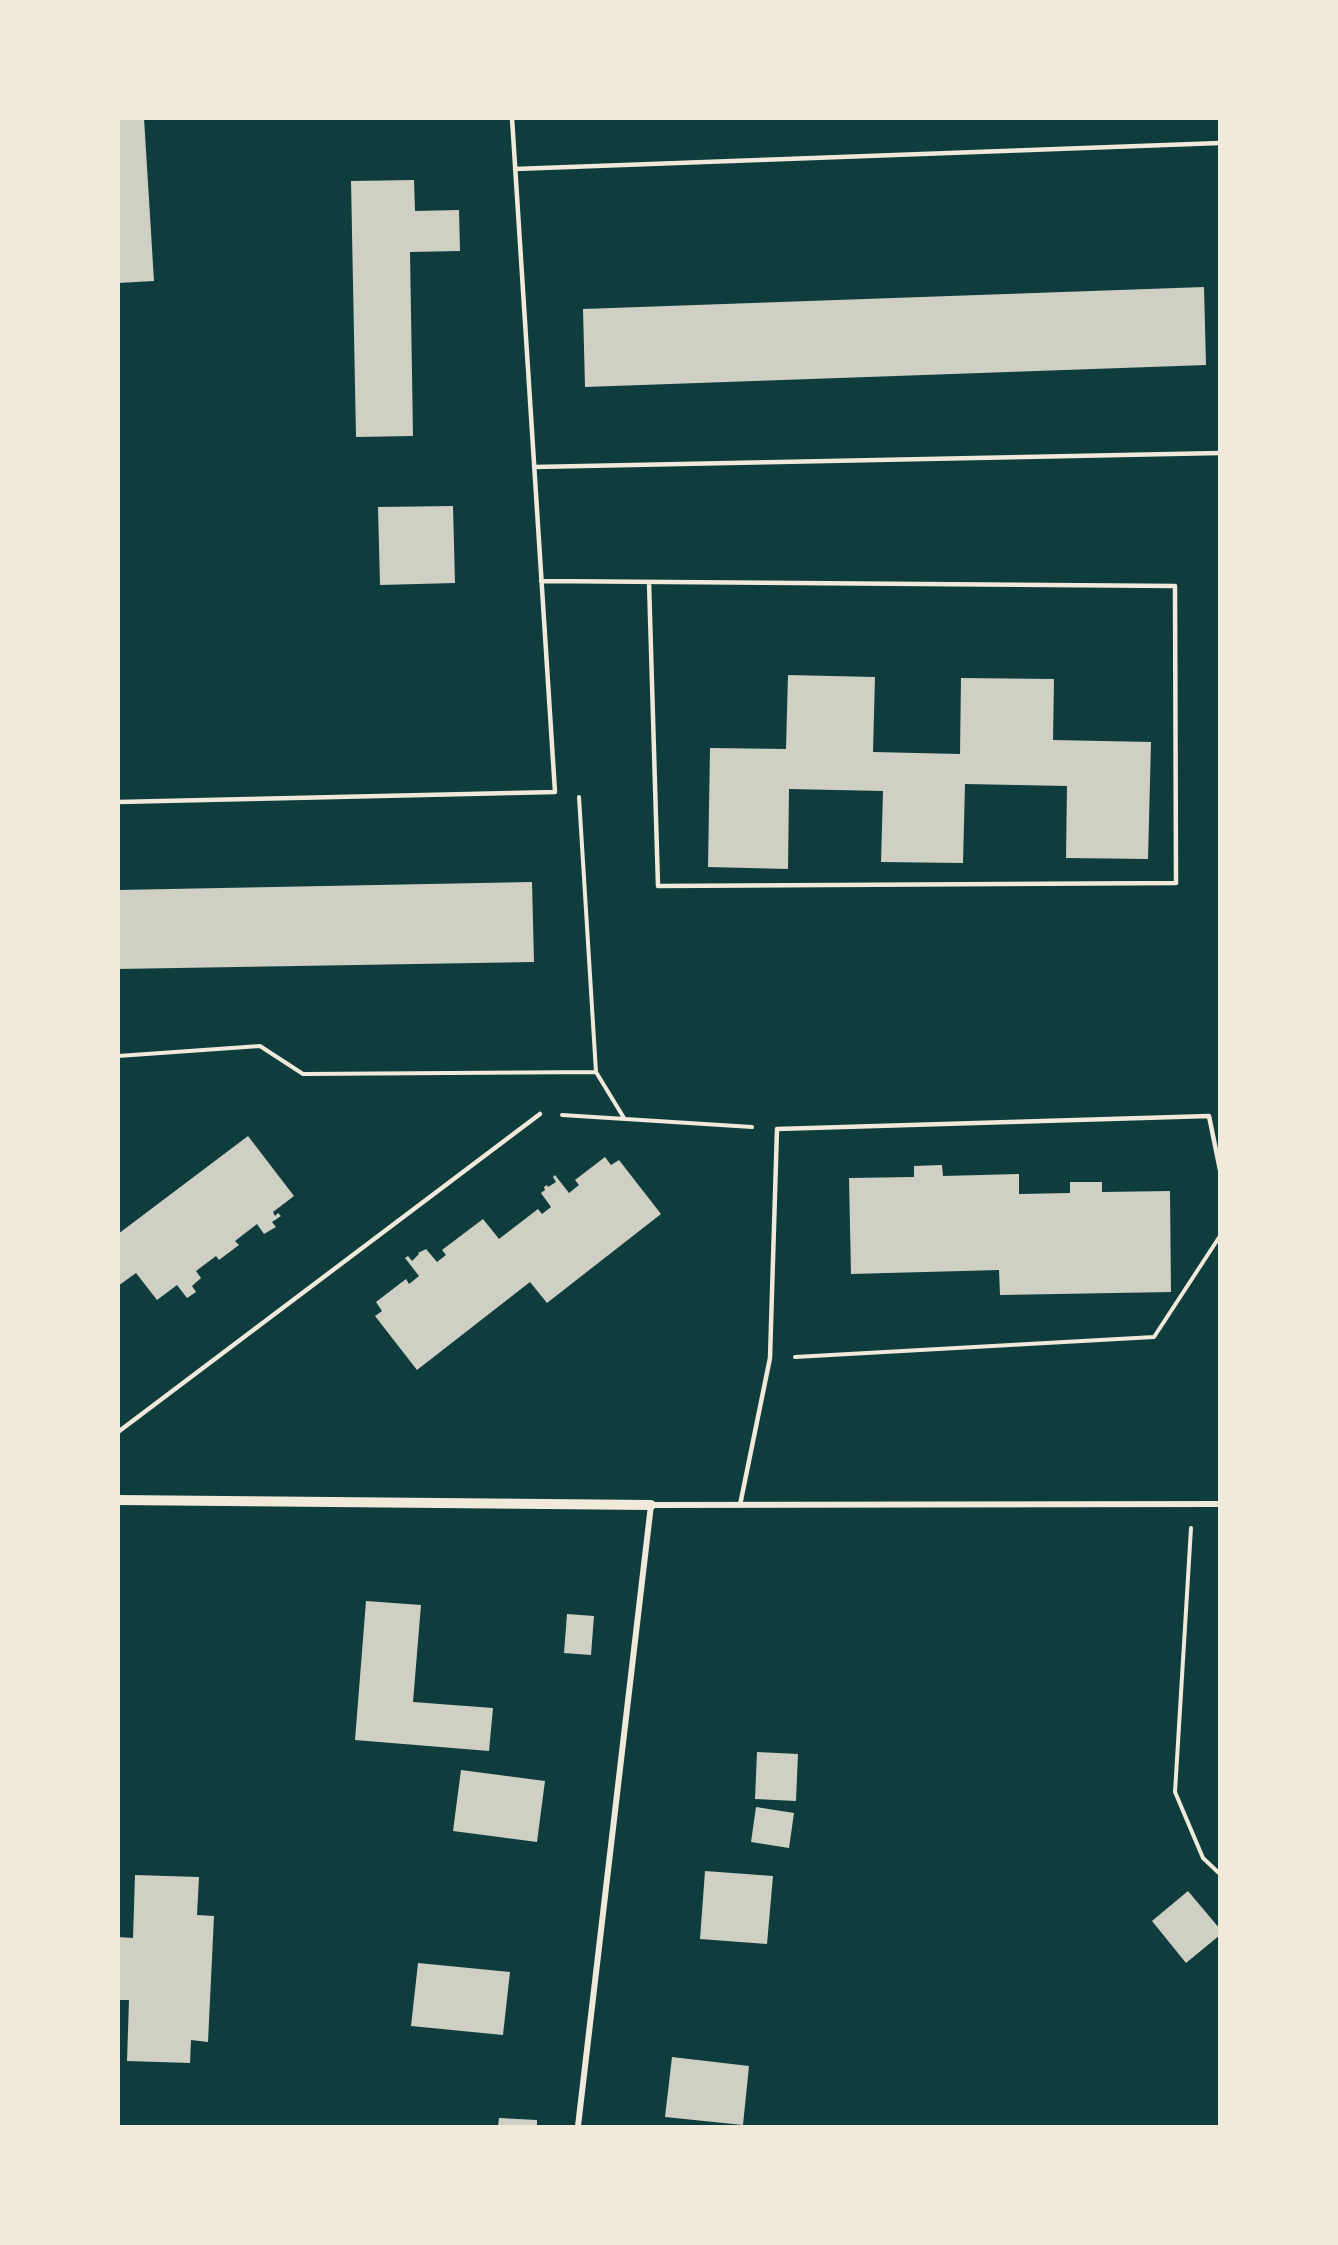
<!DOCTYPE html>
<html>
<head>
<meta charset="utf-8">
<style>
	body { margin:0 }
	#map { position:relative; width:1338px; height:2245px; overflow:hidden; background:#0f3d3e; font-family:"Nunito Sans",sans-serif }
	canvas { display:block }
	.frame { position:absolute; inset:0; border:120px solid #f1e9da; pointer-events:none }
</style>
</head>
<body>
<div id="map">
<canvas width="1338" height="2245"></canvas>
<div class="frame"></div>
</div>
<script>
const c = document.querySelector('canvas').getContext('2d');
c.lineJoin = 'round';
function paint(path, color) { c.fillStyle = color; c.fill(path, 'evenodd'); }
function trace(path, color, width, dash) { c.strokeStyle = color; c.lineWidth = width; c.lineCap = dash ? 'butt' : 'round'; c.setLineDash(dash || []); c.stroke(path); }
paint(new Path2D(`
	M118,118H144L154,281L118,283Z
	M414,180L415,211L459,210L460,251L410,252L413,436L356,437L351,181Z
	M1204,287L1206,365L585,387L583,309Z
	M453,506L455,583L380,585L378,507Z
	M788,675L875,677L873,752L960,754L961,678L1054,679L1053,740L1151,742L1148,859L1066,858L1067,786L965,784L963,863L881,862L883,791L789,789L788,869L708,867L710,748L786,749Z
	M532,882L534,962L118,969V890Z
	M248,1136L294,1196L273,1212L275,1216L278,1213L281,1216L272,1222L276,1227L264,1234L257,1224L235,1241L239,1245L219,1260L216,1256L196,1271L201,1278L192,1286L196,1292L187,1298L177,1285L157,1300L136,1273L118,1286V1234Z
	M605,1157L611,1165L619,1160L661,1214L547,1303L530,1282L417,1370L375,1316L382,1311L376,1302L406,1279L409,1284L419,1276L405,1258L408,1256L412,1261L419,1254L418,1253L426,1249L437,1262L446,1255L442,1250L483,1219L499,1239L538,1209L542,1214L551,1207L541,1193L545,1190L544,1187L547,1185L548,1187L556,1182L553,1177L555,1175L569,1193L579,1185L575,1180Z
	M942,1165L943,1176L1019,1174V1194L1070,1193V1182H1102V1192L1170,1191L1171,1292L1000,1295L999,1270L851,1274L849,1178L914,1177V1166Z
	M366,1601L421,1605L413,1702L493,1708L489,1751L355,1740Z
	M567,1614L594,1616L591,1655L564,1653Z
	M757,1752L798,1754L796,1801L755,1799Z
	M461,1770L545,1781L537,1842L453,1831Z
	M756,1807L794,1813L789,1848L751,1842Z
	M705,1871L773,1876L767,1944L700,1939Z
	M135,1875L199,1877L197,1915L214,1916L208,2042L191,2040L190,2063L127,2061L129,2000H118V1937L133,1938Z
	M1188,1891L1220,1929V1935L1186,1963L1152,1921Z
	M418,1963L510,1972L503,2035L411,2026Z
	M672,2057L749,2066L743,2125L665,2117Z
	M499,2118L537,2120V2126H498Z`), '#cfcfc3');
trace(new Path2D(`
	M579,797L596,1072L624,1118
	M118,1056L260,1046L303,1074L596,1072
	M562,1115L752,1127
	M795,1357L1154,1337L1220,1236
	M1191,1528L1175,1792L1203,1858L1220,1874`), '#f1e9da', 4);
trace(new Path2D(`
	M515,169L1220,143
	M534,467L1220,453
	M541,581L1175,586L1176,883L658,886L649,582
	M118,802L555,792L512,118
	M118,1432L540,1114
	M740,1505L770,1358L777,1129L1209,1116L1220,1170`), '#f1e9da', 4.5);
trace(new Path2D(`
	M578,2126L651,1505L1220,1504`), '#f1e9da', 6);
trace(new Path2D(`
	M118,1500L651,1505`), '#f1e9da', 10);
</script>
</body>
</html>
